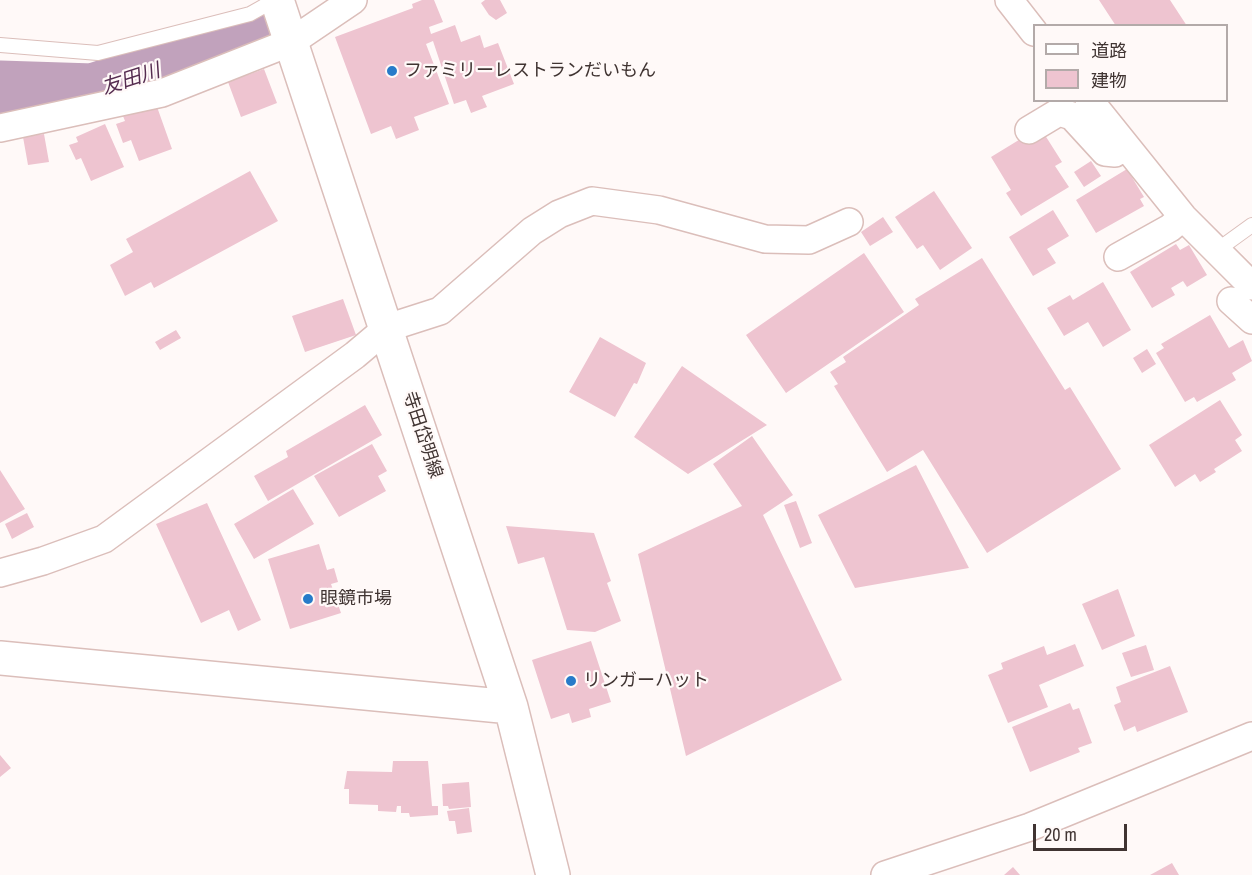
<!DOCTYPE html>
<html>
<head>
<meta charset="utf-8">
<style>
	body { margin:0 }
	#map { position:relative; width:1252px; height:875px; overflow:hidden; background:#fff9f8; font-family:"Archivo Narrow","Noto Sans JP",sans-serif }
	canvas { display:block }
	.legend { position:absolute; left:1033px; top:24px; width:195px; height:78px; box-sizing:border-box; background:#fff9f8; border:2px solid #b3aaa9; margin:0; padding:8px 10px; list-style:none; font-size:18px; color:#403432 }
	.legend li { display:flex; align-items:center; gap:12px; height:30px }
	.legend b { width:30px; border:2px solid #b3aaa9 }
	.scale { position:absolute; left:1033px; top:824px; width:94px; height:27px; box-sizing:border-box; border:3px solid #403432; border-top:0; padding-left:8px; font-size:18px; line-height:21px; white-space:nowrap; color:#403432; -webkit-text-stroke:4px #fff9f8; paint-order:stroke }
</style>
</head>
<body>
<div id="map">
<canvas width="1252" height="875"></canvas>
<ul class="legend">
<li><b style="height:8px;background:#fff"></b>道路</li>
<li><b style="height:16px;background:#eec4d0"></b>建物</li>
</ul>
<div class="scale">20 m</div>
</div>
<script>
const c = document.querySelector('canvas').getContext('2d');
c.lineJoin = 'round';
function trace(path, color, width, dash) { c.strokeStyle = color; c.lineWidth = width; c.lineCap = dash ? 'butt' : 'round'; c.setLineDash(dash || []); c.stroke(path); }
function paint(path, color) { c.fillStyle = color; c.fill(path, 'evenodd'); }
function label(font, color, halo, rows, align = 'center') {
  c.font = font + ' "Archivo Narrow","Noto Sans JP",sans-serif'; c.lineWidth = 4.5; c.setLineDash([]); c.textBaseline = 'middle'; c.strokeStyle = halo; c.fillStyle = color; for (const [text, x, y, turn = 0] of rows) {
    c.save(); c.translate(x, y); c.rotate((+turn || 0) * Math.PI / 180); c.textAlign = isNaN(turn) ? turn : align; if (halo) c.strokeText(text, 0, 0); c.fillText(text, 0, 0); c.restore();
  }
}
trace(new Path2D(`
	M0,89L93,92L258,39`), '#c1a2bc', 57);
paint(new Path2D(`
	M422,0H434L443,22L429,27L431,34L455,25L461,42L480,35L484,48L498,43L514,84L482,96L487,107L471,113L466,100L454,104L433,41L426,44L449,104L414,117L419,130L396,139L391,126L371,134L335,37L413,8L412,4Z
	M485,0H500L507,13L496,20L489,15L481,3Z
	M1099,0H1170L1187,26H1116Z
	M264,69L277,103L241,117L228,82Z
	M156,104L172,149L139,161L131,140L123,143L116,124L125,121L123,116Z
	M105,124L124,167L91,181L81,158L76,160L69,145L78,142L76,137Z
	M1043,132L1062,162L1055,166L1069,187L1021,216L1006,193L1011,190L991,157L1027,135Z
	M44,134L49,162L28,165L23,137Z
	M1091,161L1101,176L1084,187L1074,172Z
	M1127,169L1144,197L1140,199L1144,206L1096,233L1076,200Z
	M250,171L278,221L154,288L151,282L125,296L110,265L133,252L126,239Z
	M934,191L972,248L940,270L923,245L917,249L895,217Z
	M1053,210L1069,236L1047,249L1056,263L1033,276L1009,237Z
	M883,217L893,232L870,246L861,232Z
	M1176,244L1180,250L1189,245L1207,275L1187,287L1183,281L1171,288L1175,295L1152,308L1130,272Z
	M864,253L904,312L786,393L746,335Z
	M982,258L1065,390L1070,387L1121,469L987,553L923,450L887,472L834,386L838,384L830,372L846,362L843,357L919,305L915,299Z
	M1103,282L1131,330L1103,347L1088,322L1064,336L1047,308L1070,295L1073,300Z
	M343,299L356,335L305,352L292,316Z
	M1210,315L1229,348L1243,340L1252,361L1232,373L1236,380L1197,402L1194,397L1185,402L1156,353L1164,348L1161,344Z
	M176,330L181,338L160,350L155,342Z
	M600,337L646,363L637,384L634,383L615,417L569,392Z
	M1147,349L1156,364L1142,373L1133,358Z
	M682,366L767,425L688,474L634,437Z
	M1220,400L1242,435L1235,440L1242,451L1214,469L1216,472L1200,482L1195,474L1175,487L1149,445Z
	M365,405L382,435L268,501L254,476L288,457L286,451Z
	M752,436L793,495L763,515L842,680L686,756L638,554L742,506L713,464Z
	M372,444L387,471L378,476L386,491L339,517L314,476Z
	M916,465L969,568L855,588L818,515Z
	M0,470L25,509L0,523Z
	M293,489L314,524L254,559L234,524Z
	M796,501L812,543L800,548L784,505Z
	M207,503L261,620L238,631L229,610L201,623L156,524Z
	M27,513L34,527L12,539L5,524Z
	M506,526L594,533L611,581L607,583L621,621L595,632L567,630L544,557L518,564Z
	M319,544L327,570L334,568L338,582L331,584L341,613L290,629L268,559Z
	M1118,589L1135,636L1102,650L1082,604Z
	M591,641L611,702L589,709L591,717L572,723L569,713L551,719L532,660Z
	M1075,644L1084,666L1039,685L1048,707L1008,723L988,675L1003,669L1001,663L1044,646L1047,655Z
	M1146,645L1154,670L1131,677L1122,653Z
	M1170,666L1188,712L1137,732L1135,726L1124,731L1114,705L1121,702L1116,687Z
	M1070,703L1073,710L1079,708L1092,743L1078,748L1080,752L1030,772L1012,727Z
	M0,755L11,768L0,777Z
	M393,761H428L432,806H438V815L410,817L409,813H401V806H397L396,812L378,811V805L349,804V789H344L347,771L392,772Z
	M469,782L471,807L449,809L448,806H443L442,784Z
	M469,808L472,832L457,834L455,821H449L447,811Z
	M1172,863L1179,875H1150Z
	M1013,867L1020,875H1004Z`), '#eec4d0');
const lane = new Path2D(`
	M0,45L98,53L250,14L275,0
	M1216,251L1252,225`);
const street = new Path2D(`
	M1009,0L1034,32
	M1089,100L1183,217L1252,286
	M0,128L162,93L291,42L353,0
	M1029,130L1059,112L1072,116L1105,152L1115,153L1125,145
	M1118,257L1170,228L1183,217
	M1231,301L1252,320
	M0,573L43,561L104,539L355,355L387,328L440,311L532,231L559,214L592,201L659,210L765,239L809,240L849,222
	M885,875L1030,827L1252,736`);
const secondary = new Path2D(`
	M277,0L511,707L553,875
	M0,658L511,707`);
trace(lane, '#dbbeba', 16);
trace(street, '#dbbeba', 30);
trace(secondary, '#dbbeba', 36);
trace(lane, '#fff', 14);
trace(street, '#fff', 27);
trace(secondary, '#fff', 33);
for (const [x, y, r, color] of [
	[392,71,6,"#277bc9"],
	[308,599,6,"#277bc9"],
	[571,681,6,"#277bc9"]
]) { const dot = new Path2D(); dot.arc(x, y, r, 0, 2 * Math.PI); c.fillStyle = color; c.fill(dot); trace(dot, '#fff9f8', 2); }
label('18px', '#403432', '#fff9f8', [
	["ファミリーレストランだいもん",404,71],
	["眼鏡市場",320,599],
	["リンガーハット",583,681]
], 'left');
label('18px', '#403432', '#fff9f8', [
	["寺田岱明線",422,435,72]
]);
label('italic 20px', '#552c50', '#fff9f8', [
	["友田川",131,80,-18]
]);
</script>
</body>
</html>
